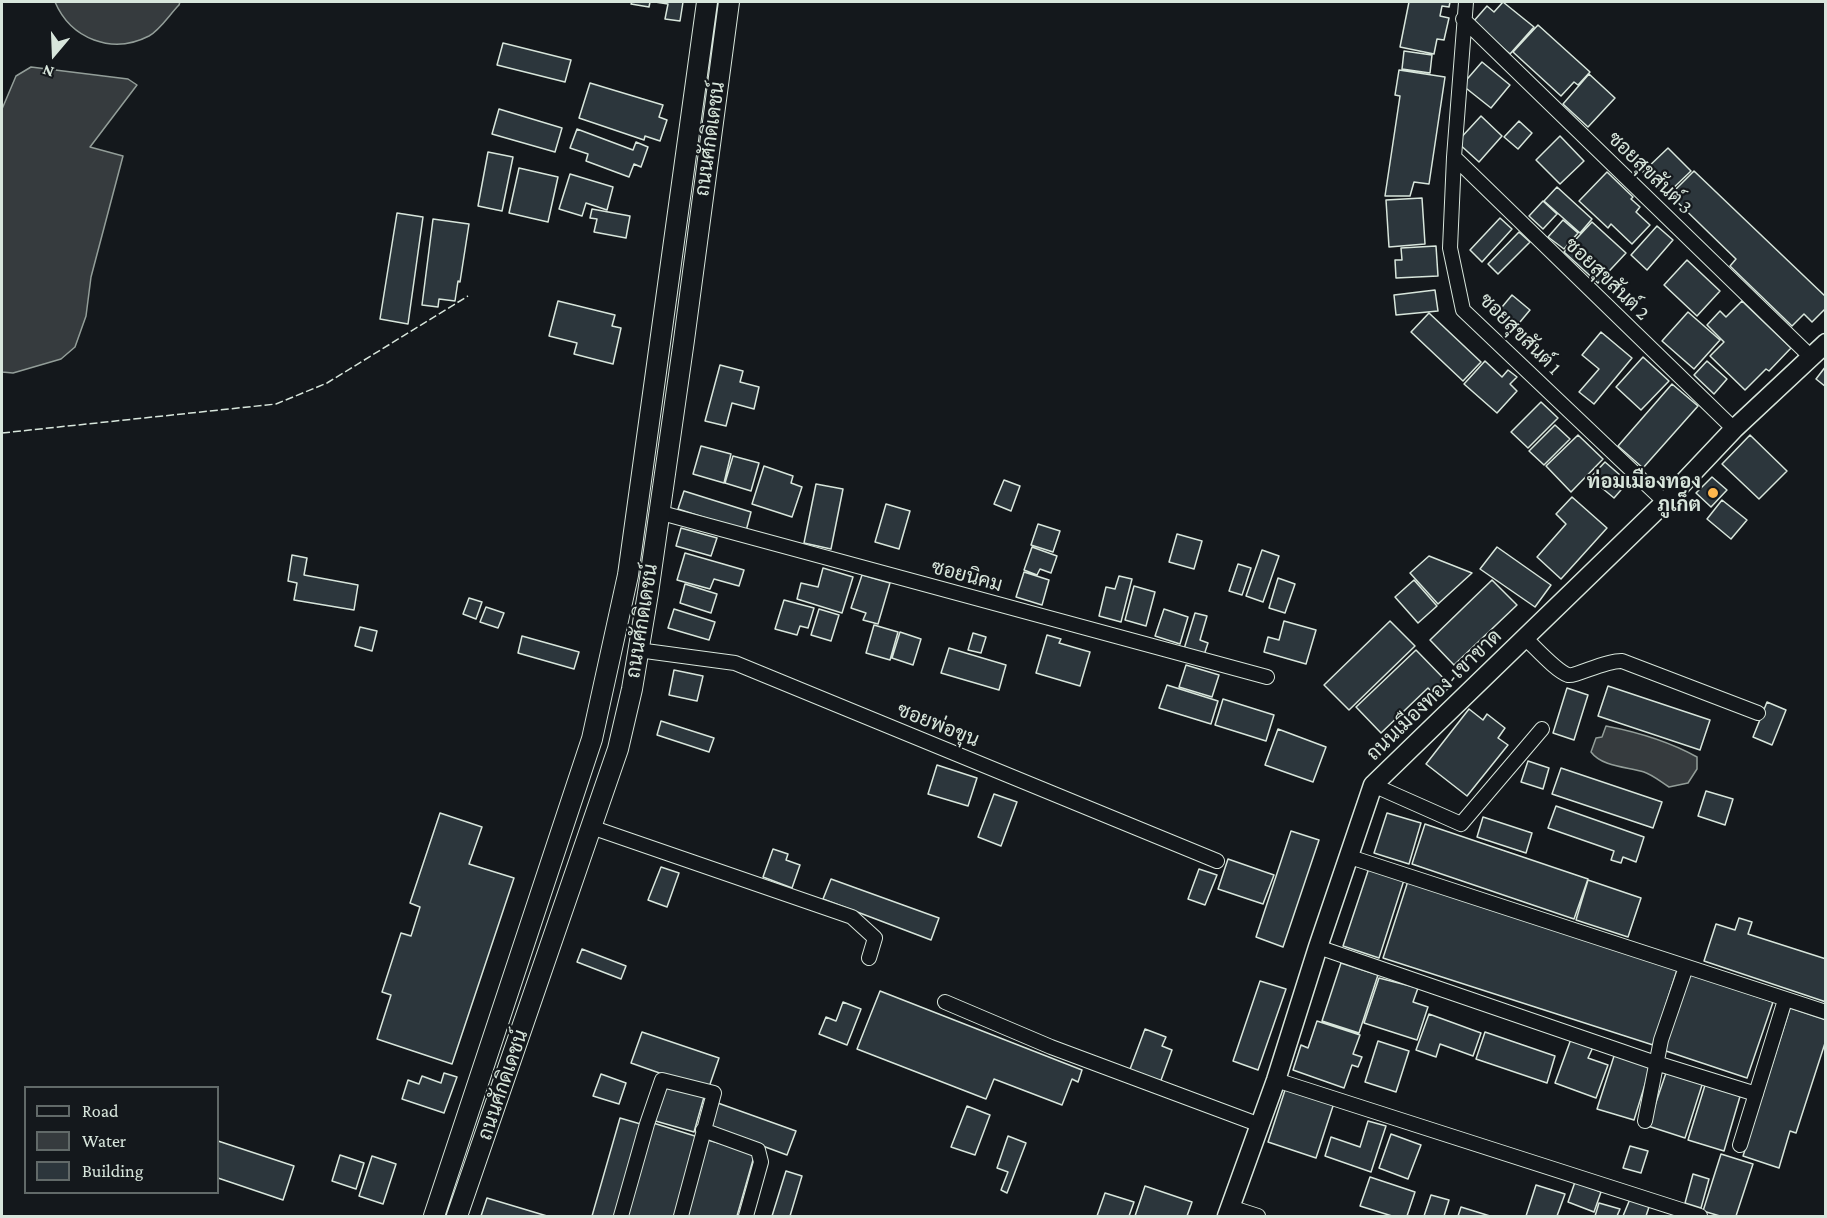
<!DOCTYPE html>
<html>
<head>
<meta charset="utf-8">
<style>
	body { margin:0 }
	#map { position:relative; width:1827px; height:1218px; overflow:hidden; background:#14181c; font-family:"Crimson Pro",serif }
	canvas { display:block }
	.frame { position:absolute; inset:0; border:3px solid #d8e6dc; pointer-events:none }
	.legend { position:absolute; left:24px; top:1086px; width:195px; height:108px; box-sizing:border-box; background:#14181c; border:2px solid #626a69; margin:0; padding:8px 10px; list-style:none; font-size:18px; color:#d8e6dc }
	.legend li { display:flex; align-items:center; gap:12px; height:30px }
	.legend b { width:30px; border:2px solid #626a69 }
	.north { position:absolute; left:24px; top:24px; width:60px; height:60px; -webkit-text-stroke:4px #14181c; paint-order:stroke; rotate:199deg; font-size:16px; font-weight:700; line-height:24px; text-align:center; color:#d8e6dc }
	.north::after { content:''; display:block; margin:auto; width:21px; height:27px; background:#d8e6dc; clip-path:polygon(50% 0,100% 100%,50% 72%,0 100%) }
</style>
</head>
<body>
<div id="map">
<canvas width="1827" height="1218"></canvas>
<div class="frame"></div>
<ul class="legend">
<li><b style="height:8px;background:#14181c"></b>Road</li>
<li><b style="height:16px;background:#363b3e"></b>Water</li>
<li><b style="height:16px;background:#2c363c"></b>Building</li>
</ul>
<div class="north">N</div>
</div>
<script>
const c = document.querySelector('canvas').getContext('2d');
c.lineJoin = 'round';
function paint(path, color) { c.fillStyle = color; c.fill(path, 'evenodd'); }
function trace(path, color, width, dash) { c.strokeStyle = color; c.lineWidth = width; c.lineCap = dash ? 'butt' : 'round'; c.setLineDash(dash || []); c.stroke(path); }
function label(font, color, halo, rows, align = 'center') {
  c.font = font + ' "Crimson Pro",Sarabun,serif'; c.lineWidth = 4.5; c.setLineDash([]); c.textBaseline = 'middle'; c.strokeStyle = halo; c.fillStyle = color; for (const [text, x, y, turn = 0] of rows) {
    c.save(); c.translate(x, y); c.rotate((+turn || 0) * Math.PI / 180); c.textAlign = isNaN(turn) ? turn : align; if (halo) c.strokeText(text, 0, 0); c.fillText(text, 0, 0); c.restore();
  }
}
const water = new Path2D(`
	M55,2H180L179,5C170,14 160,30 149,36C112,55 71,39 55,2Z
	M31,67L128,79L137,85L90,147L123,156L91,277L86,316L75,347L61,359L13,373L2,372V109L16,76Z
	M1606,726C1637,732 1670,742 1697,757V769L1688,783L1669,787C1661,782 1653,775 1644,772C1628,767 1602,767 1591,752L1596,738L1602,737Z`);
paint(water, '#363b3e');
trace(water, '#939e99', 1.5);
const building = new Path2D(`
	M632,2H650L649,7L631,4Z
	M655,2H683L680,21L665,19L668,4Z
	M1409,2H1450L1449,7L1442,6L1440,16L1449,18L1444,40L1437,39L1434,54L1400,47Z
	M1503,2L1534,27L1510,54L1473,22L1487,6L1494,12Z
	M1538,25L1590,72L1578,85L1574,82L1561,96L1513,52Z
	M503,43L571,60L565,82L497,65Z
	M1404,51L1432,55L1430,73L1402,69Z
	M1482,62L1510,85L1491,108L1462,85Z
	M1399,70L1445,77L1429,184L1414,182L1410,196H1385L1400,96L1395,95Z
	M1589,74L1615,98L1588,127L1563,104Z
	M590,83L663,105L659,117L667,120L660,141L645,136L644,140L579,118Z
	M499,109L562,128L555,152L492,134Z
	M1481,116L1502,136L1479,162L1457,142Z
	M1519,121L1532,133L1518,149L1504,137Z
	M577,129L633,150L636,142L648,147L641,167L634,164L629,177L586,161L588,154L570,148Z
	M1560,136L1584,161L1560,184L1536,160Z
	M1668,148L1691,171L1666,195L1643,172Z
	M488,152L513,157L502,211L478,206Z
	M519,168L558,177L548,222L509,213Z
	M1694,171L1826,297V308L1812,322L1804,314L1792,326L1730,266L1736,259L1670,195Z
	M1607,172L1633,197L1631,199L1640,207L1636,212L1650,225L1632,244L1611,224L1608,228L1579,201Z
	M570,174L613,187L607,210L586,203L582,216L559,209Z
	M1557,187L1592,219L1580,233L1544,201Z
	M1422,198L1425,244L1389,247L1386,200Z
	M1543,201L1557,214L1543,229L1529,216Z
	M592,209L630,216L626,238L594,232L597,219L590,218Z
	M397,213L423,217L408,324L380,319Z
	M1500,218L1512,229L1482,262L1470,250Z
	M433,219L469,224L460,282L458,281L455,301L439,299L438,307L422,305Z
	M1563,220L1578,233L1564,249L1548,237Z
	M1592,222L1626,253L1598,283L1564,252Z
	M1657,226L1673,240L1647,270L1631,255Z
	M1519,232L1530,242L1498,274L1488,264Z
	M1436,246L1438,276L1396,278L1395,260H1402L1401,248Z
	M1687,260L1720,291L1697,316L1664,285Z
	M1435,290L1438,311L1396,315L1394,295Z
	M1512,295L1530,310L1515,328L1497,313Z
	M558,301L615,315L612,326L621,328L613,364L574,354L577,343L549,336Z
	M1742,301L1791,348L1769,371L1766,369L1745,390L1710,356L1724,342L1707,325L1720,311L1726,317Z
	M1688,312L1720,340L1694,369L1662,341Z
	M1429,313L1481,362L1463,381L1411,332Z
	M1601,332L1632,358L1594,404L1579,392L1599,369L1582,355Z
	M1643,357L1669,381L1641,410L1616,387Z
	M1485,361L1502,377L1508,370L1517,377L1510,384L1517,391L1497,413L1464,384Z
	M1707,361L1727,379L1714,394L1694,375Z
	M720,365L743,371L740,382L759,387L754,409L732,403L726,426L705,421Z
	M1826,366V387L1816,379Z
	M1672,384L1698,406L1643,468L1618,446Z
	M1541,402L1558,418L1528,448L1511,432Z
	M1555,425L1570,439L1544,465L1529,451Z
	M1578,435L1603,459L1571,492L1546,466Z
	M1750,435L1787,471L1759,499L1722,464Z
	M701,446L731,454L724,483L693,474Z
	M733,456L759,463L751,491L725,483Z
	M1605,462L1628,482L1614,498L1590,478Z
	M764,466L793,476L791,483L802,487L792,517L752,504Z
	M1712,477L1727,490L1711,507L1696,493Z
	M1004,480L1020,486L1011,511L994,504Z
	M816,484L843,489L831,549L804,543Z
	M684,491L751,512L746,531L678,509Z
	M1572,497L1607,528L1561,579L1537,557L1566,524L1556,514Z
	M1722,500L1747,520L1731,539L1707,519Z
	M886,504L910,511L899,549L875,542Z
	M1038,524L1060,531L1053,552L1031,545Z
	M681,528L717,538L711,556L676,546Z
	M1177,534L1202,541L1194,569L1169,562Z
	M1032,547L1057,556L1051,573L1040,569L1037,575L1024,570Z
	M1497,547L1551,585L1535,607L1480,569Z
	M1262,550L1279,556L1263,602L1246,596Z
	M685,553L744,570L739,586L714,579L710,589L677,580Z
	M292,555L307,558L304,575L358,585L354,610L294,600L297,583L288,581Z
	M1429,556L1472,573L1438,604L1410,573Z
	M1238,564L1251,568L1242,595L1229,591Z
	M823,568L853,577L842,613L797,599L801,583L818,587Z
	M1024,572L1049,580L1042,605L1016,597Z
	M862,575L890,583L878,624L863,620L866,613L851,608Z
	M1119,576L1132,579L1121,622L1099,616L1106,587L1115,589Z
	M1278,578L1295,584L1285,613L1269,608Z
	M1414,580L1437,606L1418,623L1395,597Z
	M1492,580L1517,605L1454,665L1430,640Z
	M685,584L717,594L711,613L680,603Z
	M1134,586L1155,592L1146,626L1125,620Z
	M469,598L482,602L476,619L463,614Z
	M784,600L814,608L808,628L800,626L797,635L775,629Z
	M486,607L504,613L498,628L480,622Z
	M674,609L715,622L709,640L668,628Z
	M819,609L839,615L831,641L811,635Z
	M1164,609L1188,617L1180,644L1155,636Z
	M1195,613L1207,616L1200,640L1208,643L1204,655L1184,649Z
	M1284,621L1316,630L1306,664L1264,652L1268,637L1279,640Z
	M1390,621L1415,646L1349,710L1324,685Z
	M874,625L898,632L890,660L866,653Z
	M360,627L377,631L372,651L355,646Z
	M900,632L921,639L913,665L892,658Z
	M973,633L986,637L981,653L968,650Z
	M1047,635L1061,639L1059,643L1090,652L1080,686L1036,673Z
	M522,636L579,652L574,669L518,653Z
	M949,648L1006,665L999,690L941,673Z
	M1416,650L1451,686L1438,698L1428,688L1381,733L1356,707Z
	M1186,665L1219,675L1212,697L1179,687Z
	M674,670L703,676L697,701L669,695Z
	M1167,685L1218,701L1211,724L1159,708Z
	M1608,686L1710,720L1700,750L1598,716Z
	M1567,688L1588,695L1574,740L1553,733Z
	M1223,699L1274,715L1266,741L1215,725Z
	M1767,702L1786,710L1772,745L1753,737Z
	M1469,709L1483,720L1487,714L1505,728L1498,738L1508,745L1467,796L1426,764Z
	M661,721L714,738L709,752L657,735Z
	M1278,729L1326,747L1313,782L1265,765Z
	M1528,761L1549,768L1543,789L1521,782Z
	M937,765L977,778L968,806L928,794Z
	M1561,768L1662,802L1653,828L1552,794Z
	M1706,791L1733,799L1725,825L1698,816Z
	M994,794L1017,802L1001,846L978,837Z
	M1556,806L1644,837L1636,862L1623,857L1621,863L1611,860L1614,851L1548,828Z
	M440,813L482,827L469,864L514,878L452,1064L377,1039L391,995L382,992L401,933L411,936L420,907L410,903Z
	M1387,813L1421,823L1409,864L1374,853Z
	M1483,817L1532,833L1526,853L1477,837Z
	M1425,824L1588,879L1574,919L1412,864Z
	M1291,831L1319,840L1283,947L1256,937Z
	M773,849L788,854L786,860L800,865L792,888L763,877Z
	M1228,859L1274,875L1263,904L1218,889Z
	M661,867L679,873L667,907L648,900Z
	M1369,868L1404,880L1379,958L1343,946Z
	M1199,869L1217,875L1205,905L1188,899Z
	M831,879L939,918L931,940L823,899Z
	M1588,880L1641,898L1628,937L1576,920Z
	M1408,881L1677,970L1653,1045L1383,958Z
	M1739,918L1752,922L1748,934L1826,959V1002L1704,961L1716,924L1735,930Z
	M582,949L626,966L621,979L577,962Z
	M1341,963L1378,975L1359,1033L1322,1021Z
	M1688,973L1773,1002L1747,1078L1663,1050Z
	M1379,978L1418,988L1413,1002L1428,1007L1417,1040L1364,1023Z
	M1260,981L1286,989L1258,1070L1233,1061Z
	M880,991L1082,1070L1078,1082L1072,1079L1062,1105L994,1079L986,1099L857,1049Z
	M843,1002L861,1009L847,1045L819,1034L826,1017L836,1021Z
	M1790,1008L1826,1020V1040L1796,1133L1790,1131L1779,1168L1743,1156Z
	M1429,1014L1481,1033L1473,1056L1440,1044L1436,1057L1416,1050Z
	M1317,1021L1360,1035L1353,1054L1362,1057L1358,1067L1352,1065L1344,1088L1293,1070L1301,1045L1308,1048Z
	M1145,1029L1166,1037L1162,1046L1172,1050L1160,1083L1129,1072Z
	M642,1032L719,1058L708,1090L631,1063Z
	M1485,1032L1555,1056L1547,1083L1476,1059Z
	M1571,1039L1593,1047L1588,1058L1608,1065L1596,1098L1555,1083Z
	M1378,1041L1409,1051L1396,1092L1365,1082Z
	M1615,1053L1651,1065L1634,1120L1597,1109Z
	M1667,1070L1703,1082L1685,1138L1648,1126Z
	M444,1073L457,1077L444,1113L402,1099L408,1080L419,1084L422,1076L441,1083Z
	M601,1074L626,1083L619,1104L593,1096Z
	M1706,1082L1741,1093L1724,1151L1688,1140Z
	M662,1086L704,1097L694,1132L652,1120Z
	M1286,1087L1334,1103L1316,1158L1268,1142Z
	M715,1102L796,1131L787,1155L706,1125Z
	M967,1106L990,1115L975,1155L951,1147Z
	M620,1118L644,1125L617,1216H592Z
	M1368,1121L1386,1126L1371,1172L1325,1156L1331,1137L1360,1147Z
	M650,1122L698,1137L675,1216H624Z
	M1391,1134L1421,1145L1408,1179L1379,1168Z
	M1008,1136L1026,1143L1007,1193L1001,1190L1008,1172L997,1168Z
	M704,1139L755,1153L737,1216H683Z
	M218,1141L294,1166L283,1200L218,1178Z
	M1630,1146L1648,1151L1641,1173L1623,1168Z
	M1721,1154L1753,1164L1736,1216H1720L1703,1211Z
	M340,1155L364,1163L356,1189L332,1181Z
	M372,1156L396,1164L383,1204L359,1196Z
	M786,1171L802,1176L790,1216H772Z
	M1693,1174L1709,1179L1701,1208L1685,1203Z
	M1370,1177L1415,1192L1407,1216H1392L1360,1206Z
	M1575,1182L1601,1192L1594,1212L1568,1202Z
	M1536,1185L1565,1194L1557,1216H1526Z
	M1145,1186L1192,1202L1187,1216H1135Z
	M1105,1193L1134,1202L1129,1216H1097Z
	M1431,1195L1449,1200L1444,1216H1424Z
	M487,1198L547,1216H481Z
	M1630,1199L1649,1207L1646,1216H1623Z
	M1599,1203L1620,1209L1617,1216H1595Z
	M1461,1207L1490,1216H1458Z`);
paint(building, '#2c363c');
trace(building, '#d8e6dc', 1.5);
const minor = new Path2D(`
	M1466,2L1454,157L1450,248L1463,310L1665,502
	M1463,19L1810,356
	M1454,157L1734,429
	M658,512L1267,677
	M1525,638C1535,647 1556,671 1568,675C1575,677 1606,660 1622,661L1758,713
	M638,650L735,663L1217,861
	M1373,785L1461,824L1542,729
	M591,827L852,917L875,938L869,958
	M1350,857L1826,1012
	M1318,947L1656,1063L1756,1094
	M945,1002L1051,1047L1260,1125
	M1276,1080L1700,1216
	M1645,1121L1661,1040L1686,967
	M703,1130L758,1150L761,1162L746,1216
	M1740,1145L1785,1000
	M1230,1207L1258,1216
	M621,1216L647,1124L662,1080L714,1093L681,1216`);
const tertiary = new Path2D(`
	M1227,1216L1276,1080L1318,947L1373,785L1665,502L1734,429L1826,343`);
const secondary = new Path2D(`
	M434,1216L592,739L628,575L707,2
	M457,1216L618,749L632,689L648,593L684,340L729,2`);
trace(minor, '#d8e6dc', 16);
trace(tertiary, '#d8e6dc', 21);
trace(secondary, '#d8e6dc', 22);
trace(minor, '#14181c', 14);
trace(tertiary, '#14181c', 18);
trace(secondary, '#14181c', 20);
trace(new Path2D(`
	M2,433L276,404L327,383L468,296`), '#d8e6dc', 1.5, [8, 3]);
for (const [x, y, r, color] of [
	[1713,493,6,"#ffb74d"]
]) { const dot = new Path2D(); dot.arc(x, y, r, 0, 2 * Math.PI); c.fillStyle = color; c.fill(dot); trace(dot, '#14181c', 2); }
label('20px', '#d8e6dc', '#14181c', [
	["ถนนศักดิเดชน์",710,139,-82],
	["ซอยสุขสันต์ 3",1650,173,44],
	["ซอยสุขสันต์ 2",1607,279,44],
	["ซอยสุขสันต์ 1",1520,334,45],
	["ซอยนิคม",967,576,15],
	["ถนนศักดิเดชน์",642,621,-81],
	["ถนนเมืองทอง-เขาขาด",1434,695,-44],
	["ซอยพ่อขุน",938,725,22],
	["ถนนศักดิเดชน์",503,1085,-71]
]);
label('bold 20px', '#d8e6dc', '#14181c', [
	["ท่อมเมืองทอง",1701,482],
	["ภูเก็ต",1701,505]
], 'right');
</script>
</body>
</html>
